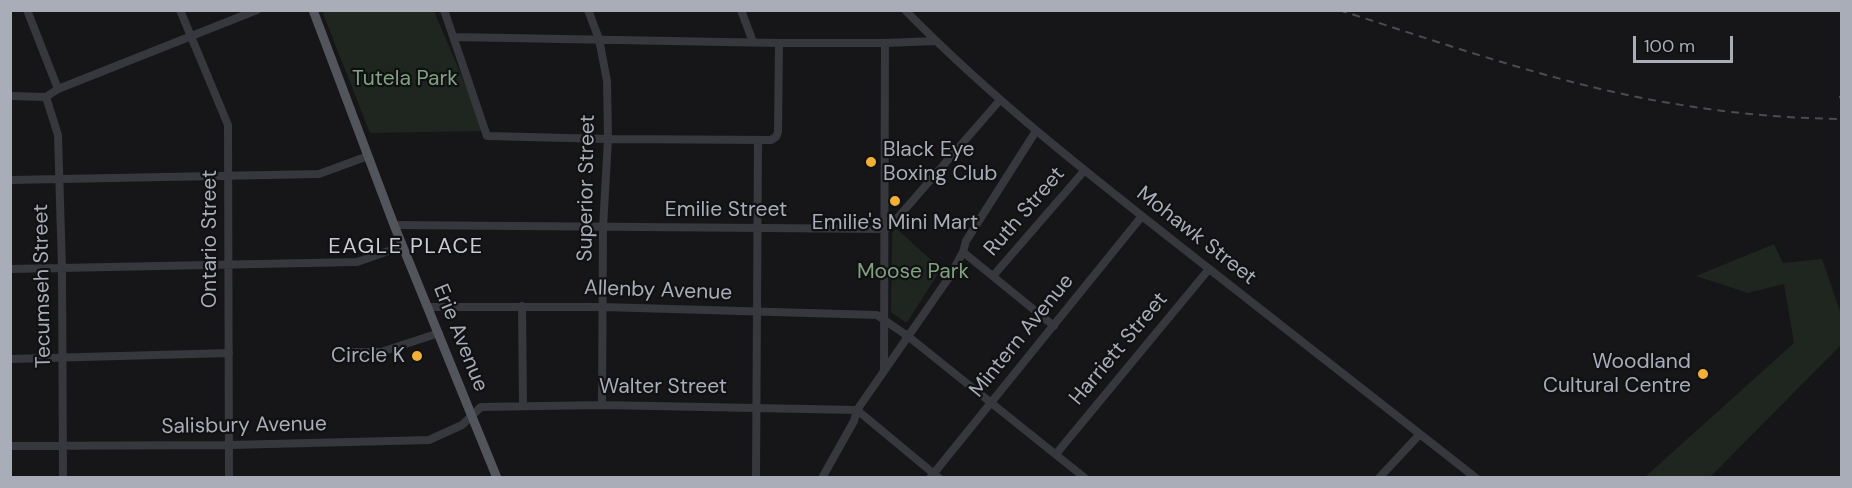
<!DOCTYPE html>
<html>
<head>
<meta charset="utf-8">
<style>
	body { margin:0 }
	#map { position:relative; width:1852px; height:488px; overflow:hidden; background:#161618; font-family:"DM Sans",sans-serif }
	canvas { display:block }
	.frame { position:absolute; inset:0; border:12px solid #a8adb8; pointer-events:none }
	.scale { position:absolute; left:1633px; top:36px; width:100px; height:27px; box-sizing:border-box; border:3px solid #a8adb8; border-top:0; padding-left:8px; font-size:18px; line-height:21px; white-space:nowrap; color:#a8adb8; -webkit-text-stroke:4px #111113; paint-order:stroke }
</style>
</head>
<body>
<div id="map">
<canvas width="1852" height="488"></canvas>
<div class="frame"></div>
<div class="scale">100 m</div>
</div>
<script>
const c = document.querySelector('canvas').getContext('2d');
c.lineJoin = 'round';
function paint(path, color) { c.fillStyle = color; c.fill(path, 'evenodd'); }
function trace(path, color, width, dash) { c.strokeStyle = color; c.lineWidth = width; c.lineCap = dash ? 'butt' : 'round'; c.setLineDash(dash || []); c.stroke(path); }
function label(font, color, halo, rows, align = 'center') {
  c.font = font + ' "DM Sans",sans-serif'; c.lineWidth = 4.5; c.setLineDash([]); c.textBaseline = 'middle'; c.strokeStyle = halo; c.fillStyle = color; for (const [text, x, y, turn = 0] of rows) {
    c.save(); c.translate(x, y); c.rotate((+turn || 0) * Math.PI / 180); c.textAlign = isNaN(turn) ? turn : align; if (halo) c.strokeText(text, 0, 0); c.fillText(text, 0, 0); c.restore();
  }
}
paint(new Path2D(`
	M322,11H434L485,131L370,133Z
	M896,228L941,269L908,321L905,322L891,312L892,233Z
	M1774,244L1783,263L1822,259L1841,314V345L1710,477H1645L1794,343L1784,284L1748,293L1696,276Z`), '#1e261f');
trace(new Path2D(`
	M27,10L58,89
	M180,10L228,125L229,478
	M444,10L487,136L608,139L771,140L776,137L778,132L779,43
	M588,10L599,39L607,81L608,139L603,228L602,405
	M741,10L753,42
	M905,10C998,105 1104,186 1208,268C1298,338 1386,408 1476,478
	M454,37L779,43H885L935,41
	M10,96L46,97L58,89L257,10
	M46,97L58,135L62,268L63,478
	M10,180L319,174L368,156
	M394,225L886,229L894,222L1000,100
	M963,252L1054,326
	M10,269L357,262L403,246
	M993,276L1084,171
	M522,306L523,405
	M429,307H603L877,315L909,337L1085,478
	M353,352H381L439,333
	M10,359L229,353
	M884,370L885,43
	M857,410L939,478
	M10,446L230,445L429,440L462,425L481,407L602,405L857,410
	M1056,454L1209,269
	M756,478L758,141
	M822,478L854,421L857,410L950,276L963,252L966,241L1036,131
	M930,478L1142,216
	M1379,478L1420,434`), '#37383d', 8);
trace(new Path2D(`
	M313,10L394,225L497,478`), '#53555c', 9);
trace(new Path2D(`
	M1339,10C1420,36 1501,64 1584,85C1668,106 1755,118 1842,119
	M1839,97H1842`), '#4a4c52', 2, [8, 6]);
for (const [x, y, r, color] of [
	[871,162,6,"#f2b134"],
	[895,201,6,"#f2b134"],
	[417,356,6,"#f2b134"],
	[1703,374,6,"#f2b134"]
]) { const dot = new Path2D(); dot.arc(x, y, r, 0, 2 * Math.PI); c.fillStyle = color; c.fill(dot); trace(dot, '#111113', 2); }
label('21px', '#7fa381', '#111113', [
	["Tutela Park",405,79],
	["Moose Park",913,272]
]);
label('21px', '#a8adb8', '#111113', [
	["Black Eye",883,150,"left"],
	["Boxing Club",883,174,"left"],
	["Emilie's Mini Mart",895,223,"center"],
	["Circle K",405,356],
	["Woodland",1691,362],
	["Cultural Centre",1691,386]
], 'right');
label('21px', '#a8adb8', '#111113', [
	["Superior Street",587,188,-89],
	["Emilie Street",726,210],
	["Ruth Street",1025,212,-49],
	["Mohawk Street",1196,236,38],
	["Ontario Street",210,239,-90],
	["Tecumseh Street",43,286,-91],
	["Allenby Avenue",658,291,2],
	["Mintern Avenue",1022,336,-51],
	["Erie Avenue",460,338,68],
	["Harriett Street",1119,349,-50],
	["Walter Street",663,387],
	["Salisbury Avenue",244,426,-1]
]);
c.letterSpacing = '1.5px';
label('22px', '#c9ccd4', '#111113', [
	["EAGLE PLACE",406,247]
]);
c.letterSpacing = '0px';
</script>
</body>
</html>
